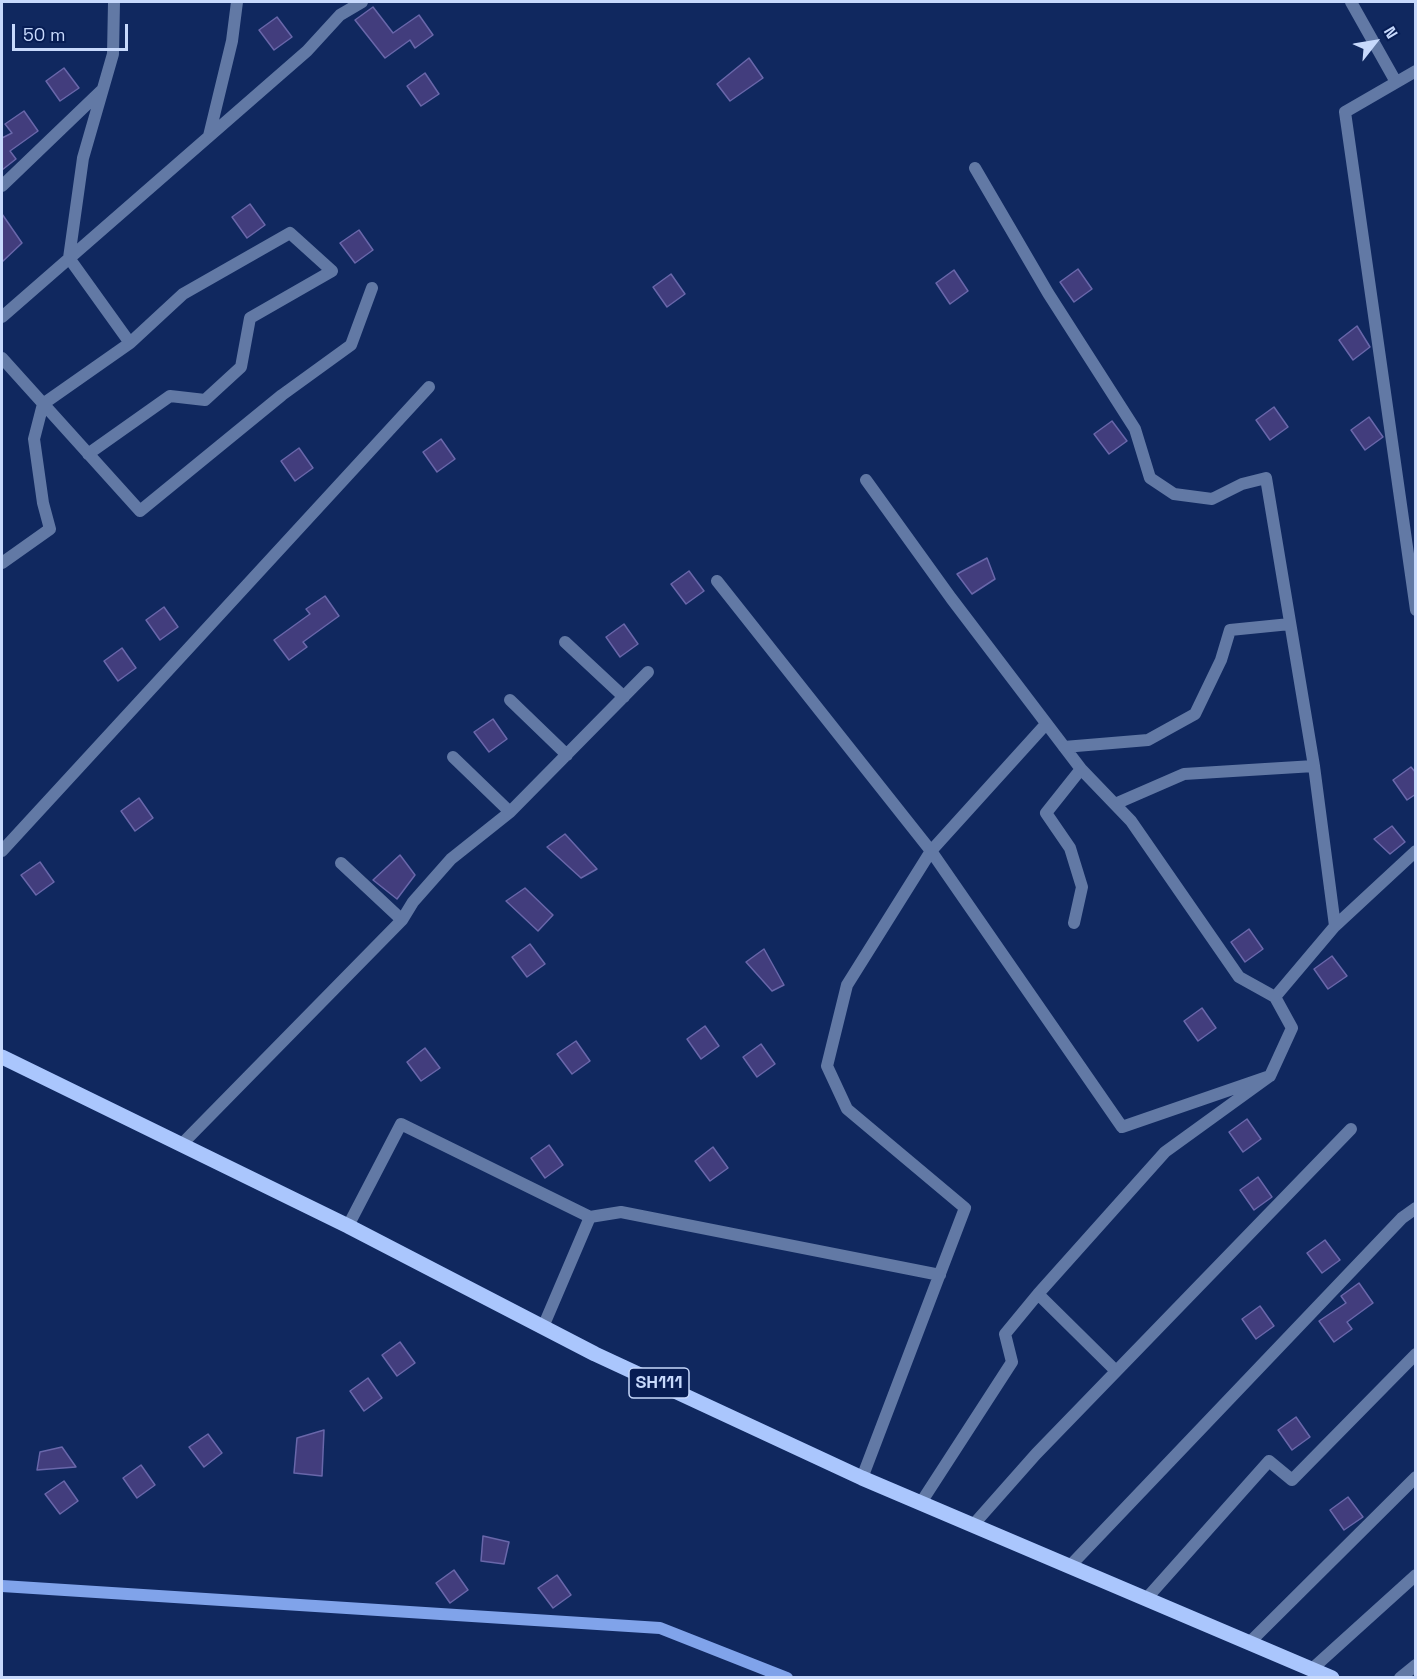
<!DOCTYPE html>
<html>
<head>
<meta charset="utf-8">
<style>
	body { margin:0 }
	#map { position:relative; width:1417px; height:1679px; overflow:hidden; background:#10285f; font-family:"Space Grotesk",sans-serif }
	canvas { display:block }
	.frame { position:absolute; inset:0; border:3px solid #c7d9fc; pointer-events:none }
	.north { position:absolute; left:1345px; top:12px; width:60px; height:60px; -webkit-text-stroke:4px #071d54; paint-order:stroke; rotate:59deg; font-size:16px; font-weight:700; line-height:24px; text-align:center; color:#c7d9fc }
	.north::after { content:''; display:block; margin:auto; width:21px; height:27px; background:#c7d9fc; clip-path:polygon(50% 0,100% 100%,50% 72%,0 100%) }
	.scale { position:absolute; left:12px; top:24px; width:116px; height:27px; box-sizing:border-box; border:3px solid #c7d9fc; border-top:0; padding-left:8px; font-size:18px; line-height:21px; white-space:nowrap; color:#c7d9fc; -webkit-text-stroke:4px #071d54; paint-order:stroke }
</style>
</head>
<body>
<div id="map">
<canvas width="1417" height="1679"></canvas>
<div class="frame"></div>
<div class="north">N</div>
<div class="scale">50 m</div>
</div>
<script>
const c = document.querySelector('canvas').getContext('2d');
c.lineJoin = 'round';
function paint(path, color) { c.fillStyle = color; c.fill(path, 'evenodd'); }
function trace(path, color, width, dash) { c.strokeStyle = color; c.lineWidth = width; c.lineCap = dash ? 'butt' : 'round'; c.setLineDash(dash || []); c.stroke(path); }
function label(font, color, halo, rows, align = 'center') {
  c.font = font + ' "Space Grotesk",sans-serif'; c.lineWidth = 4.5; c.setLineDash([]); c.textBaseline = 'middle'; c.strokeStyle = halo; c.fillStyle = color; for (const [text, x, y, turn = 0] of rows) {
    c.save(); c.translate(x, y); c.rotate((+turn || 0) * Math.PI / 180); c.textAlign = isNaN(turn) ? turn : align; if (halo) c.strokeText(text, 0, 0); c.fillText(text, 0, 0); c.restore();
  }
}
const building = new Path2D(`
	M373,7L393,33L419,15L433,35L415,48L410,40L385,58L355,20Z
	M277,17L292,37L274,50L259,30Z
	M749,58L763,78L730,101L717,84Z
	M64,68L79,88L60,101L46,81Z
	M425,73L439,94L421,106L407,86Z
	M24,111L38,131L10,151L16,159L2,170V138L12,133L5,124Z
	M250,204L265,225L247,238L232,217Z
	M2,214L22,243L2,262Z
	M359,230L373,250L355,263L340,243Z
	M1078,269L1092,289L1074,302L1060,282Z
	M954,270L968,291L950,304L936,283Z
	M671,274L685,294L667,307L653,287Z
	M1357,326L1370,347L1353,360L1339,340Z
	M1274,407L1288,427L1270,440L1256,420Z
	M1369,417L1383,437L1365,450L1351,430Z
	M1112,421L1127,441L1109,454L1094,434Z
	M441,439L455,459L437,472L423,452Z
	M299,448L313,468L295,481L281,461Z
	M987,558L995,579L972,594L957,574Z
	M689,571L704,591L686,604L671,584Z
	M325,596L339,616L303,642L307,647L289,660L274,640L310,614L306,609Z
	M164,607L178,627L160,640L146,620Z
	M624,624L638,644L620,657L606,637Z
	M122,648L136,668L118,681L104,661Z
	M493,719L507,739L489,752L474,732Z
	M1411,767L1416,773V794L1407,800L1393,780Z
	M139,798L153,818L135,831L121,811Z
	M1392,826L1405,842L1390,854L1374,839Z
	M565,834L597,869L581,878L547,847Z
	M400,855L415,875L397,899L373,880Z
	M40,862L54,882L36,895L21,875Z
	M525,888L553,915L538,931L506,901Z
	M1249,929L1263,949L1245,962L1231,942Z
	M530,944L545,964L527,977L512,957Z
	M764,949L784,985L772,991L746,962Z
	M1332,956L1347,976L1328,989L1314,969Z
	M1202,1008L1216,1028L1198,1041L1184,1021Z
	M705,1026L719,1046L701,1059L687,1039Z
	M576,1041L590,1061L572,1074L557,1054Z
	M761,1044L775,1064L757,1077L743,1057Z
	M425,1048L440,1068L421,1081L407,1062Z
	M1247,1119L1261,1139L1243,1152L1229,1132Z
	M549,1145L563,1165L545,1178L531,1158Z
	M713,1147L728,1168L710,1181L695,1161Z
	M1258,1177L1272,1197L1254,1210L1240,1190Z
	M1325,1240L1340,1260L1322,1273L1307,1253Z
	M1359,1283L1373,1303L1347,1322L1352,1329L1334,1342L1319,1321L1346,1303L1341,1296Z
	M1260,1306L1274,1326L1256,1339L1242,1319Z
	M400,1342L415,1363L397,1376L382,1355Z
	M368,1378L382,1398L364,1411L350,1391Z
	M1296,1417L1310,1437L1292,1450L1278,1430Z
	M324,1430L322,1476L294,1473L297,1438Z
	M208,1434L222,1453L204,1467L189,1447Z
	M62,1447L76,1467L37,1470L40,1452Z
	M141,1465L155,1485L137,1498L123,1478Z
	M64,1481L78,1501L60,1514L45,1494Z
	M1348,1497L1363,1517L1344,1530L1330,1510Z
	M483,1536L509,1542L504,1564L481,1561Z
	M454,1570L468,1590L450,1603L436,1583Z
	M557,1575L571,1595L553,1608L538,1588Z`);
paint(building, '#423d7d');
trace(building, '#6967aa', 1.5);
trace(new Path2D(`
	M1351,2L1396,82
	M1416,71L1345,112L1416,610
	M209,136L232,41L237,2
	M975,168L1048,293L1135,429L1150,478L1174,494L1212,499L1242,484L1266,478L1314,766L1335,926
	M2,186L103,89
	M2,317L307,51L340,15L362,2
	M2,358L140,511L282,395L351,345L372,288
	M88,454L170,396L205,400L241,367L250,318L332,271L290,233L183,294L130,343L69,258L83,158L113,54L114,2
	M866,480L951,598L1081,769L1131,821L1239,977L1275,997
	M2,563L50,529L43,503L34,439L43,404L130,343
	M717,581L931,851L1122,1127L1270,1076
	M565,642L624,697
	M510,700L567,755
	M1064,747L1148,740L1195,714L1221,660L1230,630L1290,624
	M453,757L510,812
	M1115,804L1184,774L1314,766
	M2,851L429,387
	M341,863L402,920
	M1074,923L1082,887L1070,848L1046,813L1081,769
	M181,1145L402,920L413,902L451,859L510,812L648,672
	M348,1226L401,1124L590,1217L621,1212L940,1275
	M1038,1294L1165,1152L1270,1076L1292,1028L1275,997L1335,926L1416,851
	M543,1327L590,1217
	M862,1478L965,1208L847,1109L827,1066L847,985L931,851L1046,724
	M922,1501L1012,1362L1005,1334L1038,1294L1116,1371
	M974,1524L1036,1454L1351,1129
	M1069,1567L1402,1218L1416,1208
	M1146,1599L1269,1461L1292,1480L1416,1354
	M1250,1642L1416,1477
	M1312,1669L1416,1575
	M1400,1678L1416,1665`), '#6279a5', 12);
trace(new Path2D(`
	M2,1586L660,1628L787,1678`), '#80a3ea', 12);
trace(new Path2D(`
	M2,1057L348,1226L595,1354L862,1478L1332,1678`), '#aac6fd', 15);
for (const [x, y, w] of [
	[659,1383,60]
]) { const box = new Path2D(); box.roundRect(x - w / 2, y - 15, w, 30, 4.5); c.fillStyle = '#071d54'; c.fill(box); trace(box, '#c7d9fc', 1.5); }
label('bold 18px', '#c7d9fc', null, [
	["SH111",659,1383]
]);
</script>
</body>
</html>
